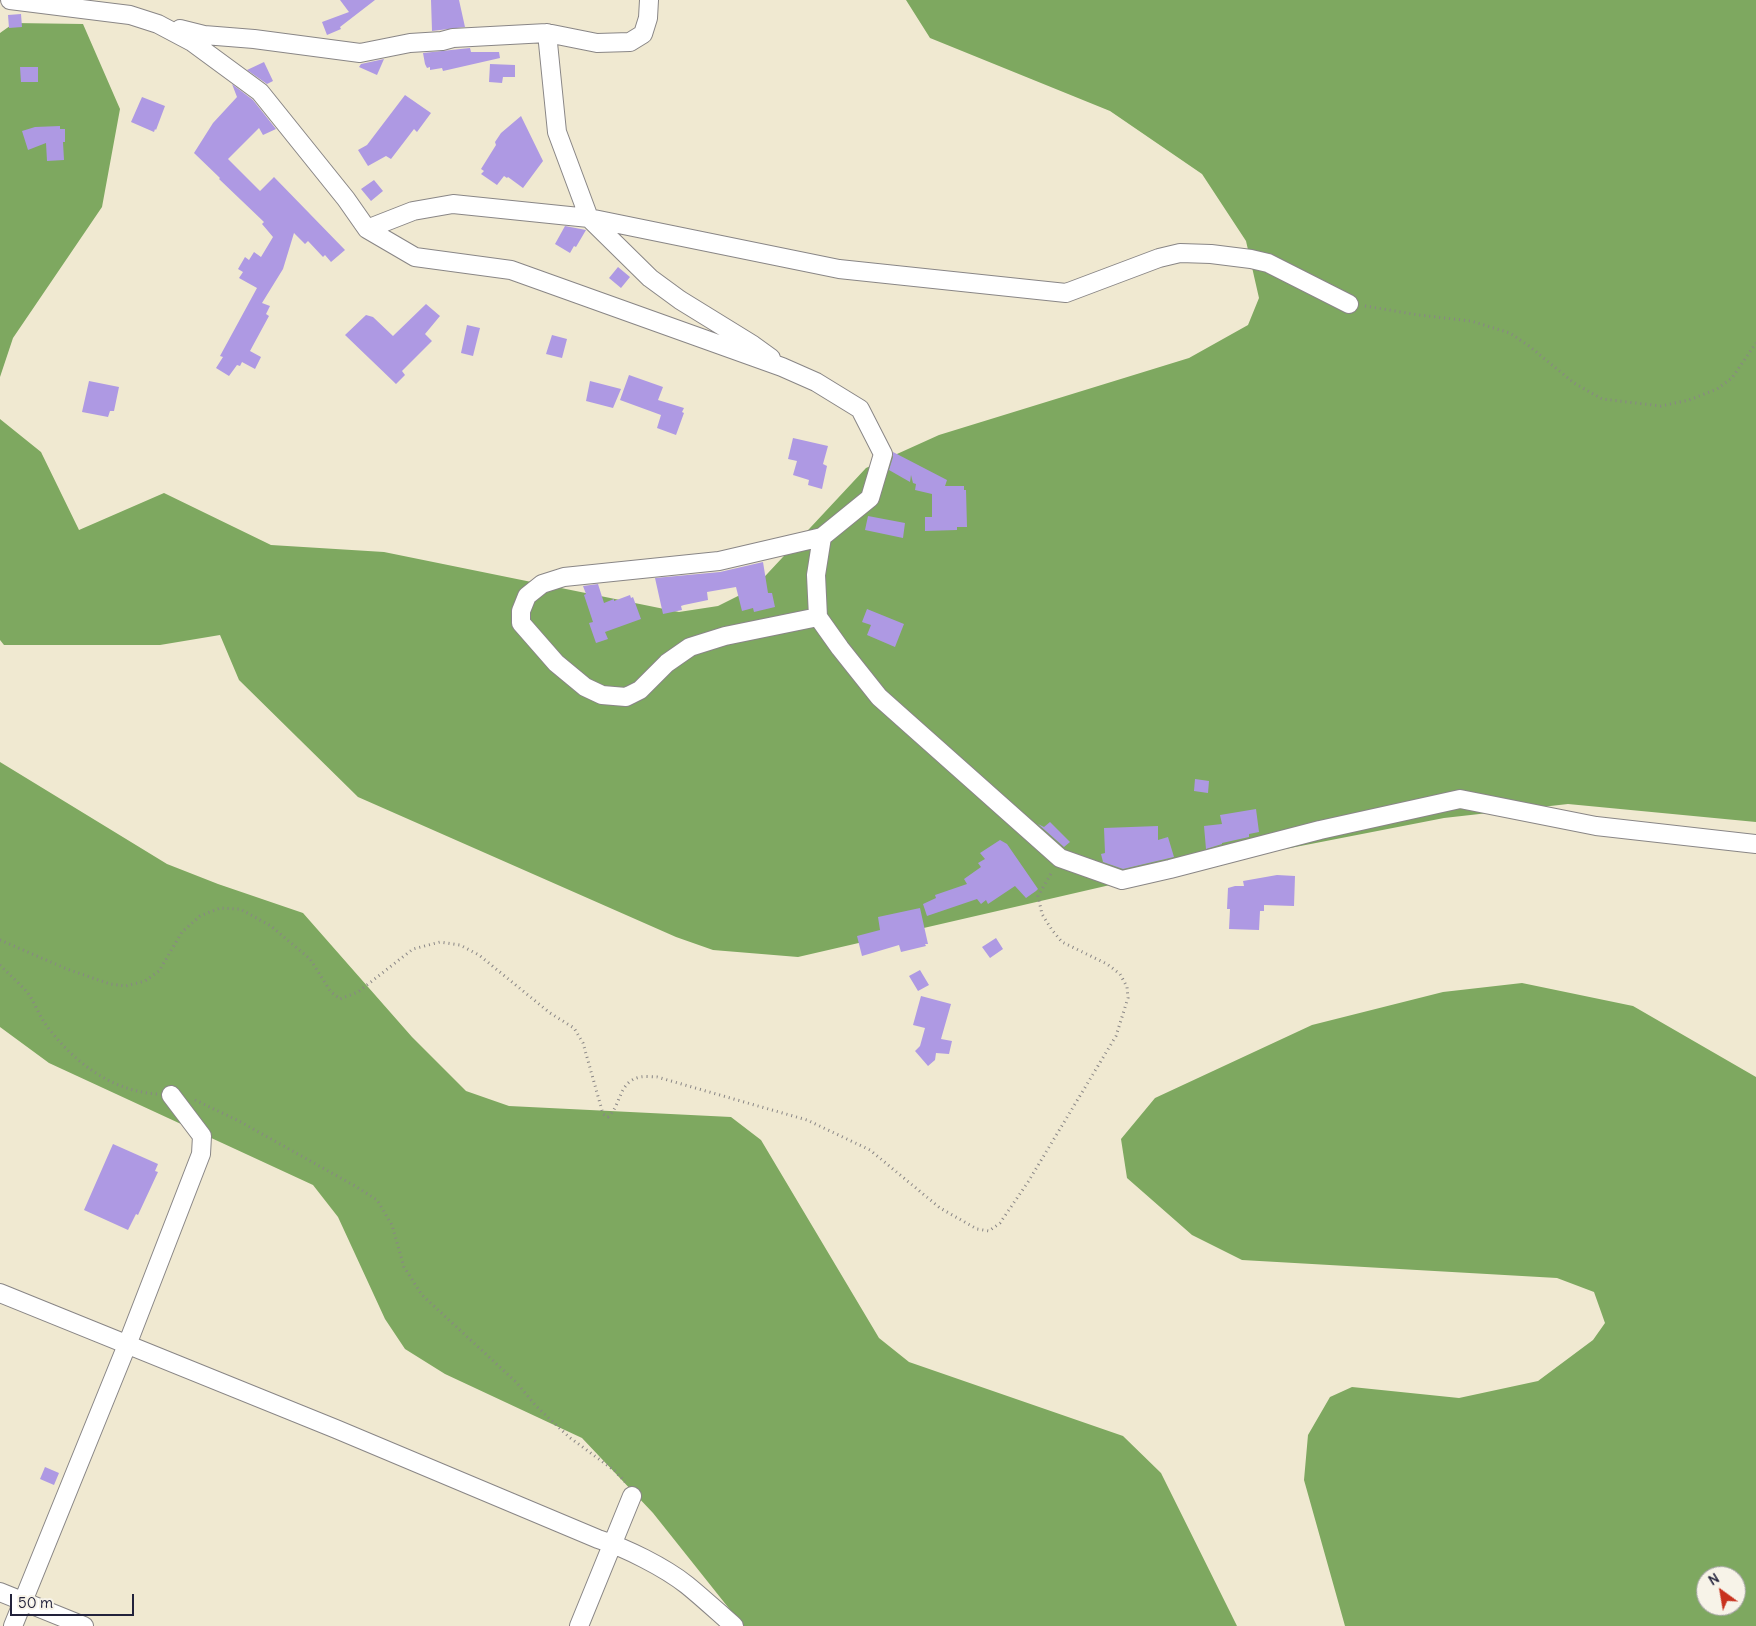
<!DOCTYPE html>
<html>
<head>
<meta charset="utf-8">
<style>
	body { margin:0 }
	#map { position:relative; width:1756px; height:1626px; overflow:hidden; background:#f0e9d1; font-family:Delius,sans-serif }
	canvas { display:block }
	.north { position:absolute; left:1696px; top:1566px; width:50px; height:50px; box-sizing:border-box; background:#f7f3e8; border:1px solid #a29fa3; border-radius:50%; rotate:328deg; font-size:14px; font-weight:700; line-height:20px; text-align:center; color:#22223b }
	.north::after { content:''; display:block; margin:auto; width:18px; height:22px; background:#c8321e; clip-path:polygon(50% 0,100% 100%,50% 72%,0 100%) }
	.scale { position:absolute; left:10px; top:1594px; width:124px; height:22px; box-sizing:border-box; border:2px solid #22223b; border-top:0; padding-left:6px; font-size:15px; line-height:18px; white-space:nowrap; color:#22223b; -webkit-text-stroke:4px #f7f3e8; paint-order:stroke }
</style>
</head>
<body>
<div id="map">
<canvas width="1756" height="1626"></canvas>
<div class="north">N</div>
<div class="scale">50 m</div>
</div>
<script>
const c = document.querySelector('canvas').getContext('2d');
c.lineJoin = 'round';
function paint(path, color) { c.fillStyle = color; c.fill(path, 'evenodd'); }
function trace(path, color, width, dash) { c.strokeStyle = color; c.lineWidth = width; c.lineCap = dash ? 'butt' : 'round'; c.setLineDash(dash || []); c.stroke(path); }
paint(new Path2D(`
	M906,0H1756V822L1568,804L1444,818L1162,873L798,957L713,950L676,937L358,797L239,680L220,635L160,645H4L0,640V419L41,452L79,530L164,493L271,545L384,552L679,612L718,606L754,588L866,468L939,435L1189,358L1248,325L1259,298L1246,241L1202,174L1110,111L930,38Z
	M14,23L83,24L120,109L102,207L13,338L0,377V33Z
	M0,762L167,864L218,884L303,913L412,1037L466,1091L509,1106L731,1117L761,1140L879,1338L909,1362L1123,1436L1161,1473L1237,1626H743L653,1513L582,1438L445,1374L405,1349L385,1319L338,1217L313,1185L49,1063L0,1027Z
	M1522,983L1633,1006L1756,1077V1626H1345L1304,1480L1308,1435L1330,1397L1352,1387L1459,1398L1538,1381L1593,1340L1605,1323L1594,1292L1557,1278L1242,1260L1192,1235L1127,1178L1121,1139L1155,1098L1312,1025L1443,992ZM1706,1576H1736V1606H1706Z`), '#7ea860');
paint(new Path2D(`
	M340,0H375L340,27L341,29L327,35L322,22L349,12Z
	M431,0H459L465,27L432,31Z
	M21,14L22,27L9,28L8,15Z
	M470,48L471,52H499L500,58L443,71L442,68L430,70V67L427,68L425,64L423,53Z
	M384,59L377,75L359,67L361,64Z
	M264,62L273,81L267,84L247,70Z
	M490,64L515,65V77H503L502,83L489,82Z
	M20,67H38V82H21Z
	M232,84L253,100L276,129L263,135L259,128L228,159L260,191L274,177L345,250L331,262L325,255L323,257L308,241L305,244L294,233L283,269L262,303L270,306L266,314L269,316L250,351L261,357L255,369L242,362L240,366L237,365L229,376L216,368L223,357L220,356L257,288L239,278L243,272L238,269L245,257L249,260L254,252L261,257L273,237L262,224L264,222L219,179L220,178L194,153L213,123L237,97Z
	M405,95L431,113L417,132L414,129L391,159L386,156L368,166L358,150L367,145Z
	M142,97L165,106L156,130L155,129L154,132L131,122Z
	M521,116L543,161L523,188L508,177L507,178L504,176L497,185L481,174L484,171L481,169L496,145L495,142L501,133Z
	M60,126V129H65V142H63L64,160L47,161L46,143L28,150L22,131L35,127Z
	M374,180L383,191L371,201L361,189Z
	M565,226L586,230L576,247L574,246L570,253L555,244Z
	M618,267L630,277L621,288L609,278Z
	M426,304L440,316L425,334L432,341L402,371L405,375L396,384L345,335L366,315L373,317L393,336Z
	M467,325L480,328L473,356L461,353Z
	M552,335L567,339L562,358L546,354Z
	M629,375L663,387L658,400L684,408L682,412L684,413L676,435L657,428L661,415L620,400Z
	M89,381L119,387L114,411H110L108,417L82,412Z
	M590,381L621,389L613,408L586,401Z
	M793,438L828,446L823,464L827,466L822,489L808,485L809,480L793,475L797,461L788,459Z
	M893,452L947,480L945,486H964V490H966L967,527H957V530L925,531V517H932V494L915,490L916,484L913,483L911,475L910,482L889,470L893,457Z
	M868,516L905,523L903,538L865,530Z
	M763,562L768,593H772L775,607L754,612L753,608L742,611L736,587L707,592L708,600L684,605L681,606L682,610L663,614L655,578L720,572Z
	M598,584L604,603L614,599V601L630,595L631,598L633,597L641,619L605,632L608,639L596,643L589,623L593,622L584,595L586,594L583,586Z
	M867,609L904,624L895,647L867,635L871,625L862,622Z
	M1195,779L1209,781L1208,793L1194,791Z
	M1256,809L1259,832L1249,834V837L1222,843V844L1206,849L1204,826L1222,824L1220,815Z
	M1050,822L1070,842L1064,847L1038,824L1044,827Z
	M1158,826V840L1168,837L1174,857L1123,869L1103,862L1101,854L1105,853L1104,828Z
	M1000,840L1007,844L1038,889L1036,891L1026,898L1015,886L988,904L986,900L981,904L977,899L927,916L923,904L936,898L935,895L967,884L964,879L981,867L978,863L985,859L980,853Z
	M1277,875L1295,876L1294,906L1264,905V911H1260L1259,930L1229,929L1230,909H1227L1228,888L1235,886H1244L1243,881Z
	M920,908L928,944H925L926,946L901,952L899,945L862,956L857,936L880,930L878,917Z
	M996,938L1003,949L990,958L982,947Z
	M920,970L929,985L918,991L909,976Z
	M921,996L951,1004L941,1039L952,1041L949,1054L936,1053L935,1060L928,1066L915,1051L920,1046L925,1028L913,1025Z
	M113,1144L158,1164L155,1171L158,1172L138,1215L136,1214L128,1230L84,1210Z
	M45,1467L59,1473L54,1485L40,1479Z`), '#ae99e3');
const minor = new Path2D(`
	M10,0L130,15L158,24L192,42L260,92L346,199L367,229L415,257L511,270L782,367L816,382L860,409L883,454L870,498L822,537L816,575L818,617L840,648L879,697L1060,858L1122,880L1170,869L1320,830L1460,799L1596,826L1756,844
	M180,29L204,35L254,39L360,53L410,43L442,41L453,38L547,33L597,43L630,42L643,34L648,18L649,0
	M547,33L557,132L589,218L650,278L680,300L753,345L771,358
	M367,229L413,211L453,204L589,218L839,269L1066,293L1159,258L1180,253L1211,254L1251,259L1268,263L1349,304
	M818,617L725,636L690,647L667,663L640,690L626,697L602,695L585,687L556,663L521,623V611L527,596L542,584L564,577L719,561L822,537
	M0,1293L336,1429L598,1539C626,1548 664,1567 687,1585C703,1598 718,1612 734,1626
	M0,1592L84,1626
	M13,1626L127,1345L201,1154L202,1136L171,1095
	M579,1626L632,1496`);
trace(minor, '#898686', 20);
trace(new Path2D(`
	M1365,306L1419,315L1471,321L1510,333L1529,346L1574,383L1602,399L1661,406L1689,400L1717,389L1732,378L1756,343
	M0,940L67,969L110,984L126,986L145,981L159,971L182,932L200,916L220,908L240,909L271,926L310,959L331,992L340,999L358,992L413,949L440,942L460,945L479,955L550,1013L574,1028L583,1043L603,1114L608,1117C622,1104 618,1082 640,1077C645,1076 652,1077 657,1077L807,1120L870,1150L940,1208L977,1229L989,1231L1000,1223L1028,1182L1116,1036L1128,998L1127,987L1120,974L1107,964L1062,942L1052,930L1042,914L1038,896L1052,872
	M0,965C9,974 19,983 27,992C34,1001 38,1013 44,1022C71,1060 110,1091 157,1094
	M195,1100L239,1121L355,1186L377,1200L392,1225L404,1267L422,1295L516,1382L536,1406L569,1437L615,1471L625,1482`), '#898686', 3, [1, 4]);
trace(minor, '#fff', 18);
</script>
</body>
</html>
